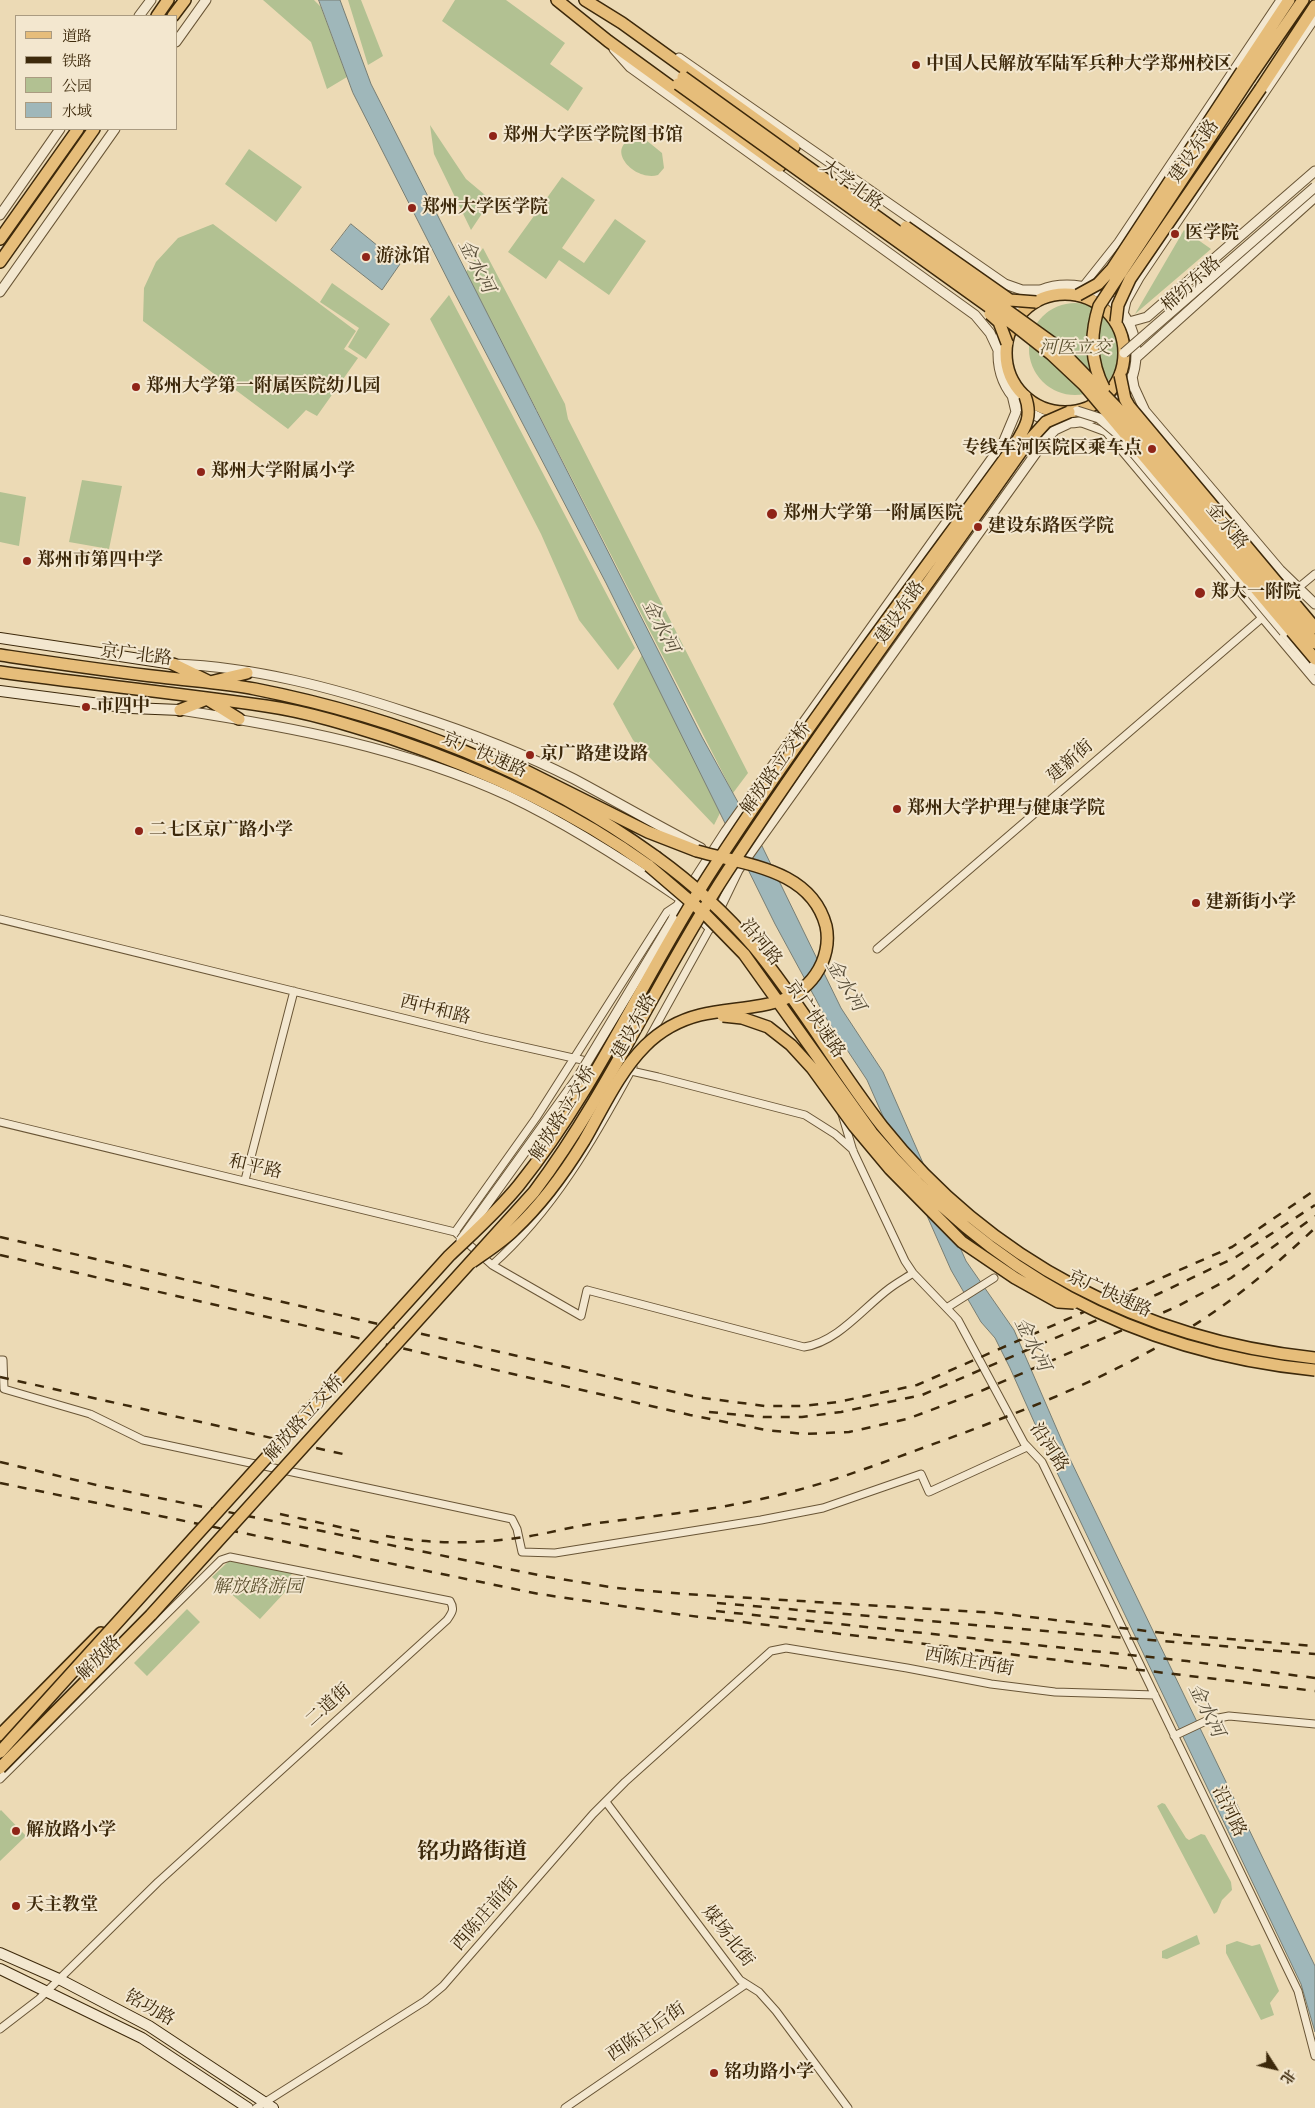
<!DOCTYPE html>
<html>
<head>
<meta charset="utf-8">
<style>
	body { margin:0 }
	#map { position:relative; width:1315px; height:2108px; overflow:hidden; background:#ecdab5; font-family:"IM FELL Double Pica","Noto Serif SC",serif }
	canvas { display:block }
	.legend { position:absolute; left:15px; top:15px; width:162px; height:115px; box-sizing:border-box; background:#f3e7cf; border:1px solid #aa9b81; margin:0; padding:6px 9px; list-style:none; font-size:15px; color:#3d290b }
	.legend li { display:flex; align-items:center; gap:10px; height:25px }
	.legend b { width:25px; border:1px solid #aa9b81 }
	.north { position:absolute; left:1250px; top:2043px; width:50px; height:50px; -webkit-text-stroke:4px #f3e7cf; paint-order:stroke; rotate:125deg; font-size:14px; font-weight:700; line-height:20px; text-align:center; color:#3d290b }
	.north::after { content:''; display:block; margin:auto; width:18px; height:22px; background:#3d290b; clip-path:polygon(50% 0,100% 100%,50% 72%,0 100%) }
</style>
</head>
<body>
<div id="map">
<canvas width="1315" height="2108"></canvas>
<ul class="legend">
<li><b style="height:6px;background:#e6bd7a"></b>道路</li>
<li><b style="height:6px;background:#3d290b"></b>铁路</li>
<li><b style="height:14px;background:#b2c192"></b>公园</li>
<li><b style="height:14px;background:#9fb7ba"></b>水域</li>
</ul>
<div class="north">北</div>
</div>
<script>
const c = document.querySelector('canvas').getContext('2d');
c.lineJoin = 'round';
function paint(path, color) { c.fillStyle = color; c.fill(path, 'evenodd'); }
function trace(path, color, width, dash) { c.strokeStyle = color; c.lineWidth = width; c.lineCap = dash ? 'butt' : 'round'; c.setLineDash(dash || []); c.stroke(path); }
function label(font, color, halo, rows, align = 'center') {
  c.font = font + ' "IM FELL Double Pica","Noto Serif SC",serif'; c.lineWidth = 4; c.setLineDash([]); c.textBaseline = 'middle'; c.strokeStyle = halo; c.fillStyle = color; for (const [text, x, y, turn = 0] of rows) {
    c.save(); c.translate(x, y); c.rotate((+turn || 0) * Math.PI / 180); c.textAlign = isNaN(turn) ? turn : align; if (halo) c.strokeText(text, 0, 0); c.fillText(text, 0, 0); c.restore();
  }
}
paint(new Path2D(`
	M263,0H314L321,7L347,77L327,89L311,42Z
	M348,0H361L383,56L368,65Z
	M455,0H506L565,43L550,64L583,88L568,111L442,21Z
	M430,125L466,179L491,200L471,230L434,154Z
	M635,138L646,140L662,153L664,168L658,175C634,182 603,147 635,138Z
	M249,149L302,187L276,222L225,184Z
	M562,177L595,200L562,248L584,263L615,219L646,241L609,295L559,260L546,279L508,252Z
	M213,224L356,331L344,349L358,358L317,416L306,410L288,429L143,321L144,288L156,262L178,238Z
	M1184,230L1211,249L1135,314Z
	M483,248L565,404L568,419L748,773L733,793L466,272Z
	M332,283L390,324L366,359L348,347L359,328L320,302Z
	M449,295L635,648L618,670L579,620L541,534L430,319Z
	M1029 349a46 46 0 1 1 92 0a46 46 0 1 1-92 0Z
	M82,480L122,486L109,549L69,542Z
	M0,492L26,497L19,546L0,542Z
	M642,655L720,813L714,825L633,740L613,704Z
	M229,1561L292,1573L285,1592L260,1619L212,1577Z
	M187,1609L200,1622L147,1676L134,1663Z
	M1162,1803L1165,1804L1186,1838L1189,1840L1201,1834L1205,1835L1231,1882L1232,1890L1222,1900L1217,1912L1214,1914L1157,1806Z
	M1,1810L26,1836L0,1861V1811Z
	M1197,1935L1200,1944L1167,1959L1162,1958V1951Z
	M1237,1941L1252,1946L1260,1944L1279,1991L1270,2003L1274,2015L1261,2020L1226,1953V1945Z`), '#b2c192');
const water = new Path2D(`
	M319,0H340L371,84L702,737L761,844L841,1008L883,1072L966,1261L1014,1330L1068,1455L1315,1966V2032L1301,1984L1052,1462L1010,1368L995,1338L981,1322L951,1270L867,1080L826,1018L775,924L606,583L454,292L353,93Z
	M351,224L400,264L382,290L331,250Z`);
paint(water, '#9fb7ba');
trace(water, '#787e74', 1);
const minor = new Path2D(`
	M1083,286L1118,242L1280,0
	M1124,314L1127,301L1140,278L1315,19
	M1079,422L1106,432L1315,681
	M1286,598L1315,574
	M719,916L744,947
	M0,919L484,1038L658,1077L805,1115L835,1134L853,1150
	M877,949L1270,611
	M754,959L810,1034L815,1046
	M648,1040L710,928
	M842,1114L853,1151L905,1261L913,1273L958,1320L1024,1443L1042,1462L1298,1991L1315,2056
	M0,1122L455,1232L492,1265L581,1316L587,1290L804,1347C838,1342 864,1307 890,1288C898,1282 906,1278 913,1273
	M245,1180L294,991
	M455,1232L536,1118L667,912L679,904
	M492,1265C553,1211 594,1139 633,1067
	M948,1307L994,1278
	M0,1360H3L4,1389L90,1414L143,1440L512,1519L517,1529L522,1552L555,1553L761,1520L823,1508L921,1474L929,1492L1027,1447
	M1174,1736L1208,1720L1229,1716L1315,1724
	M0,1779L221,1560L230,1557L450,1601C455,1609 452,1613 447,1620L158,1882L39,1999L0,2029
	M606,1802L740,1980L759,1992L776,2011L848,2108
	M256,2108L425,2001L443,1986L593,1814L625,1782L771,1651L786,1648L907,1668L991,1684L1055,1692L1155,1695
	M565,2108L746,1984`);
const tertiary = new Path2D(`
	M139,16L151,0
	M176,42L206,0
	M614,49L630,67L975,315L990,333L998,350
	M679,58L1005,284L1022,290H1039
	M0,215L60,129
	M998 354a69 69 0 1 1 138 0a69 69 0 1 1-138 0Z
	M0,292L115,129
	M1129,322L1147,317L1315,171
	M1136,358L1315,197
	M1132,376L1134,387L1145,411L1280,570L1315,604
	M1284,632L1315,670
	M175,664C255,667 334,688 409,713C465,731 521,752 574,779C617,802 658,826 701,848
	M180,710C291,727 405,748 509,796C568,824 624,860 678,897
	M695,913L710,928L738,870L1046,439L1055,430L1070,423
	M673,919L679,904L726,831L1003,443L1016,412L1012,395`);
const secondary = new Path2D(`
	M0,638L173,664
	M0,691L131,708L180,710
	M0,1953L59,1979L149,2026L273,2108
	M0,1969L142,2038L248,2108`);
const primary = new Path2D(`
	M557,0L608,41L780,166
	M585,0L622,23L794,147
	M157,16L168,0
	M173,16L185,0
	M1242,71L1289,0
	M1250,77L1303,0
	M1261,88L1315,6
	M0,239L78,129
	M0,262L94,129
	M1006 353a59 59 0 1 1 118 0a59 59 0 1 1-118 0Z
	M0,1735L101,1633`);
const trunk = new Path2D(`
	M0,655C54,663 107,671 161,677C192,681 224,683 255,689C397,717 538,771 656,857
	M173,664L210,682L247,673
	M0,672C88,684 177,693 266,706C308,712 349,725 390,738C482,769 570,809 649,866
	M180,710L207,699L239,719
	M518,767L648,832L697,851`);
trace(minor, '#695536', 9);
trace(tertiary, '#695536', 11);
trace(secondary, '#3d290b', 12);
trace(primary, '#3d290b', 14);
trace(trunk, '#3d290b', 14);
trace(minor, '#f3e7cf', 7);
trace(tertiary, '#f3e7cf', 9);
trace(secondary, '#f3e7cf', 10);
trace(primary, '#e6bd7a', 11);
trace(trunk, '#e6bd7a', 11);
trace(new Path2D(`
	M0,1237L696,1397L765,1406H803L838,1402L917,1385L1232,1247L1315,1190
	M0,1255L690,1415L766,1430L804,1434L849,1432L907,1419L974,1394L1176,1307L1231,1278L1315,1216
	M0,1377L343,1454
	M709,1412L763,1417H802L841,1412L922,1395L1158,1294L1236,1257L1315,1205
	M0,1462L105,1487L543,1576L616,1588L685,1594L997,1613L1180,1635L1315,1646
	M0,1483L539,1594L684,1615L1315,1691
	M280,1514L362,1532
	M386,1536C429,1544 474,1544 517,1538C542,1535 566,1528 591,1524C650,1516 712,1511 770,1497C824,1485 876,1465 928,1446C1022,1412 1118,1375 1202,1320C1243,1293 1280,1261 1315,1228
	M717,1603L1315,1654
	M716,1611L1187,1661L1315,1678`), '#3d290b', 2.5, [9, 9]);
const tertiaryBridge = new Path2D(`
	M1124,353L1315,187
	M1077,411L1099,418L1117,433L1284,632
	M461,1240L577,1079L673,919`);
const primaryBridge = new Path2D(`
	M683,77L1058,347L1119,410L1315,643
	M678,84L1013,324L1051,354L1084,385L1315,659
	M906,227L1010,300L1036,302
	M1078,295L1098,284L1112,269L1242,71
	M990,314L999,322L1007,343
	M1116,322L1118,305L1130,279L1261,88
	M1120,375L1125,399L1129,406L1315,628
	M1104,388C1090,361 1090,335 1099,306L1250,77
	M0,1752L449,1256C473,1233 498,1211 519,1185C597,1088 646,971 714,867C808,723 913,585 1014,446C1025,428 1033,417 1025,396
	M0,1768L151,1615L534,1192C609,1092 659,976 727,872C823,726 927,586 1027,443L1046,422L1069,412`);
const trunkBridge = new Path2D(`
	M656,857C692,883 725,913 754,947C801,1004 837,1068 882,1126C990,1262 1144,1340 1315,1358
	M649,866L705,914L744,954L872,1133C990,1273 1132,1352 1315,1370
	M723,1016L742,1018L768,1027L791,1045L812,1068L854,1126L890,1169L962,1242L1015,1278L1058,1302L1074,1303
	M472,1262C486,1252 502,1242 514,1230C541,1205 565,1172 584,1141C602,1110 619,1072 645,1046C660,1031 680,1020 700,1015C745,1004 800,1013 822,963C827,951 829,940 826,926C811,869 746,865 697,851`);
trace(tertiaryBridge, '#695536', 11, []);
trace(primaryBridge, '#3d290b', 14, []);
trace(trunkBridge, '#3d290b', 14, []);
trace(tertiaryBridge, '#f3e7cf', 9);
trace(primaryBridge, '#e6bd7a', 11);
trace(trunkBridge, '#e6bd7a', 11);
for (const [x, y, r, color] of [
	[916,65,5,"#8f2418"],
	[493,136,5,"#8f2418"],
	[412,208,5,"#8f2418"],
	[1175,234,5,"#8f2418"],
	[366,257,5,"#8f2418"],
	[136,387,5,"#8f2418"],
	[1152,449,5,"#8f2418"],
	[201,472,5,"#8f2418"],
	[772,514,6,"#8f2418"],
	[978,527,5,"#8f2418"],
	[27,561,5,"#8f2418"],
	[1200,593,6,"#8f2418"],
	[86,707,5,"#8f2418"],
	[530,755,5,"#8f2418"],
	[897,809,5,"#8f2418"],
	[139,831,5,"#8f2418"],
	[1196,903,5,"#8f2418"],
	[16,1831,5,"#8f2418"],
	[16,1906,5,"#8f2418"],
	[714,2073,5,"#8f2418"]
]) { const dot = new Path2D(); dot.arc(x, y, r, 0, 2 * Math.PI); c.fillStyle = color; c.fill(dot); trace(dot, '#f3e7cf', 2); }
label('bold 18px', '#3d290b', '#f3e7cf', [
	["中国人民解放军陆军兵种大学郑州校区",926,65],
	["郑州大学医学院图书馆",503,136],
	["郑州大学医学院",422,208],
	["医学院",1185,234],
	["游泳馆",376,257],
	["郑州大学第一附属医院幼儿园",146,387],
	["专线车河医院区乘车点",1142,449,"right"],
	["郑州大学附属小学",211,472],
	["郑州大学第一附属医院",783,514],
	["建设东路医学院",988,527],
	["郑州市第四中学",37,561],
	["郑大一附院",1211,593],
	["市四中",96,707],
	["京广路建设路",540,755],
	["郑州大学护理与健康学院",907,809],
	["二七区京广路小学",149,831],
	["建新街小学",1206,903],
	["解放路小学",26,1831],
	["天主教堂",26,1906],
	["铭功路小学",724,2073]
], 'left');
label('18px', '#3d290b', '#f3e7cf', [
	["建设东路",1195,152,-55],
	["大学北路",851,186,36],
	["棉纺东路",1192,285,-42],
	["金水路",1226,527,50],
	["建设东路",901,613,-55],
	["京广北路",136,656,7],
	["京广快速路",484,756,23],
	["建新街",1071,762,-41],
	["解放路立交桥",777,769,-55],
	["沿河路",760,943,51],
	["西中和路",435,1011,14],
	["京广快速路",814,1020,55],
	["建设东路",635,1027,-61],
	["解放路立交桥",564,1114,-58],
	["和平路",255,1168,13],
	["京广快速路",1109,1295,24],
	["解放路立交桥",305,1419,-48],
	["沿河路",1048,1448,57],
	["解放路",100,1659,-45],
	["西陈庄西街",969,1663,10],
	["二道街",329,1706,-42],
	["沿河路",1228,1812,64],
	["西陈庄前街",486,1915,-49],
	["煤场北街",727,1937,52],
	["铭功路",149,2009,29],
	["西陈庄后街",647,2033,-34]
]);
label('italic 18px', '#5a4f2d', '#f3e7cf', [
	["河医立交",1075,349],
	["解放路游园",258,1588]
]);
label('italic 19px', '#564c37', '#f3e7cf', [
	["金水河",475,267,63],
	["金水河",659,627,63],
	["金水河",844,986,59],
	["金水河",1031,1345,64],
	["金水河",1205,1711,64]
]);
label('bold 22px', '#3d290b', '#f3e7cf', [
	["铭功路街道",472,1853]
]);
</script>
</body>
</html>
